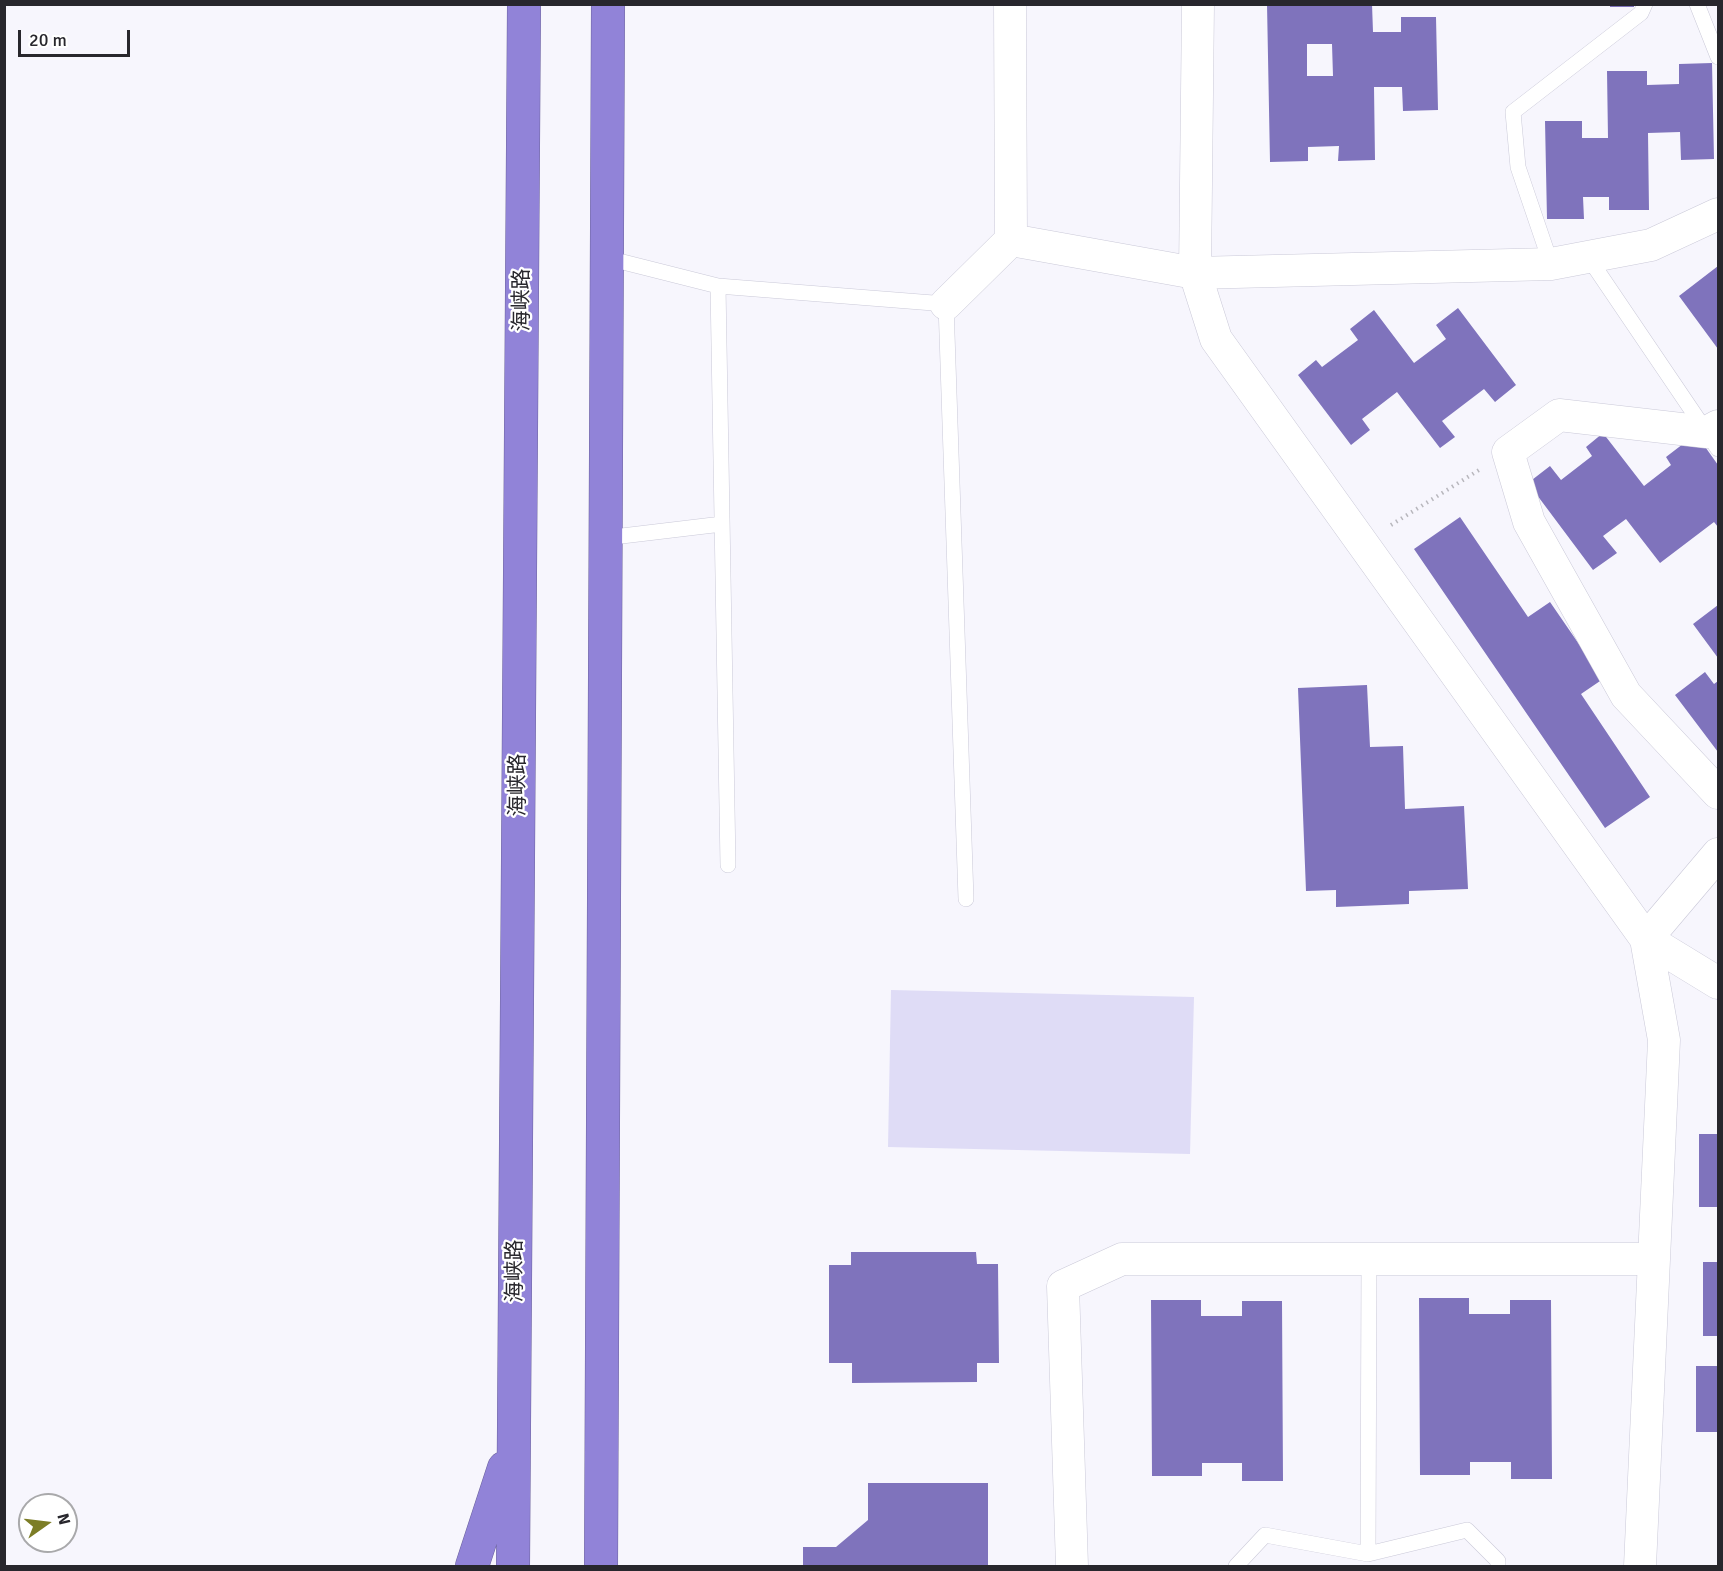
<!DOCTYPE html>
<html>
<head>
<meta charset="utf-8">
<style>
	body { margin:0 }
	#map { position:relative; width:1723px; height:1571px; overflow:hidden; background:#f7f6fd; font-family:Signika,sans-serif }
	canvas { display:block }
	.frame { position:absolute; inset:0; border:6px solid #28272d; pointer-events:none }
	.north { position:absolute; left:18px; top:1493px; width:60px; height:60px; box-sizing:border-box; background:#fff; border:2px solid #a9a9ab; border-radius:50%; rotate:76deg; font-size:16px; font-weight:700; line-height:24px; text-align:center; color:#28272d }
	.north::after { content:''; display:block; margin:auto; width:21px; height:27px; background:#7c7d26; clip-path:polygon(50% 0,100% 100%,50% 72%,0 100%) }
	.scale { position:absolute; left:18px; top:30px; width:112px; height:27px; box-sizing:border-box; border:3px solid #28272d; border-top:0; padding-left:8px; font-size:18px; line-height:21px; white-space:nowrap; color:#28272d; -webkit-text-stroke:4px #fff; paint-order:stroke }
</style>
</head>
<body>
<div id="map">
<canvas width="1723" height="1571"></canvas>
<div class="frame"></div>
<div class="north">N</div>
<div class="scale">20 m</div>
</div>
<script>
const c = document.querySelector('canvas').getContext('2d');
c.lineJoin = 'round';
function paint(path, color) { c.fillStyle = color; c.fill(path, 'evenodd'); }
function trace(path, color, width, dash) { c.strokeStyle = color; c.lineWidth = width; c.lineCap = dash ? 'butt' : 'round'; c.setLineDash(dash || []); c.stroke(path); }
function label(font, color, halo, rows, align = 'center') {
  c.font = font + ' Signika,"Noto Sans SC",sans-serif'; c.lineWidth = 4.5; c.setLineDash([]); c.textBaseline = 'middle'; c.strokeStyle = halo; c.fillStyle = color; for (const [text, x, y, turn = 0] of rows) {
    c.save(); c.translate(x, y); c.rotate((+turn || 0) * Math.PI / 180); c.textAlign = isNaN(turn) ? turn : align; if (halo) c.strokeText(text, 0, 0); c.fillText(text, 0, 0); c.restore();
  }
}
paint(new Path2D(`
	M891,990L1194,997L1190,1154L888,1147Z`), '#dfdcf6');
paint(new Path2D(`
	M1267,4H1372L1373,32H1401V17H1436L1438,110L1403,111L1402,87H1374L1375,160L1338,161L1339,146L1308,147V161L1270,162ZM1307,44H1332L1333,76H1307Z
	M1610,4H1634V7H1610Z
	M1712,63L1714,159L1681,160L1680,132L1648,133L1649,210H1609V197H1583L1584,219H1547L1545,121H1582V138H1608L1607,71H1647V85L1679,84V64Z
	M1718,266V349L1679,296Z
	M1458,308L1516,385L1495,402L1484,389L1442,421L1455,437L1440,448L1397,392L1362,419L1370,430L1351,445L1298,375L1316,360L1322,367L1358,340L1350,329L1374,310L1414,363L1446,339L1436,325Z
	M1603,433L1644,486L1671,465L1666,457L1696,434L1718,465V527L1714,522L1660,563L1626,519L1603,536L1617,553L1593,570L1528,483L1550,466L1561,480L1592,456L1586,447Z
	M1460,517L1528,617L1550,602L1603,679L1581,694L1650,797L1605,828L1414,549Z
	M1718,605V658L1693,624Z
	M1705,672L1714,684L1718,681V752L1675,695Z
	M1367,685L1370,747L1403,746L1405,809L1464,806L1468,889L1409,891V904L1336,907V890L1306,891L1298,688Z
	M1699,1134H1718V1207H1699Z
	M851,1252H976L977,1264H998L999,1363H977V1382L852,1383V1363H829V1265H851Z
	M1703,1262H1718V1336H1703Z
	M1419,1298H1469V1314H1510V1300H1551L1552,1479H1511V1462H1470V1475H1420Z
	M1151,1300H1201V1316H1242V1301H1282L1283,1481H1242V1463H1202V1476H1152Z
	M1696,1366H1718V1432H1696Z
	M868,1483H988V1566H803V1547H836L868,1520Z`), '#7f73bc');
const lane = new Path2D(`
	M1697,4L1718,57
	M1588,257L1718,449
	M607,258L718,286
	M1551,264L1518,167L1513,112L1641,13L1645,4
	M605,538L722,524
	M728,865L718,286L946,304L966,899
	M1368,1554L1369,1259
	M1236,1566L1265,1535L1368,1554L1467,1530L1498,1561V1566`);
const street = new Path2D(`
	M1198,4L1195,273L1216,339L1646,939L1664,1040L1640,1566
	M1011,240L1195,273L1551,264L1651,245L1718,214
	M946,304L1011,240L1010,4
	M1718,426L1707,432L1559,415L1508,452L1529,522L1626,695L1718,793
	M1718,854L1646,939L1718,983
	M1072,1566L1063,1286L1122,1259H1654`);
const highway = new Path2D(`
	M472,1566L504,1468
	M513,1566L524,4
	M601,1566L608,4`);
trace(lane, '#cac9d8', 16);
trace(street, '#cac9d8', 33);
trace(highway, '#6c639c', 34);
trace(new Path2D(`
	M1391,525L1479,470`), '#b8b7bd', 4, [1.5, 4.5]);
trace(lane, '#fff', 15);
trace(street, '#fff', 32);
trace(highway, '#9183d8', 33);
label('21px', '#28272d', '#fff', [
	["海峡路",522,300,-90],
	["海峡路",518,785,-90],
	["海峡路",515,1271,-90]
]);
</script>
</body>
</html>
